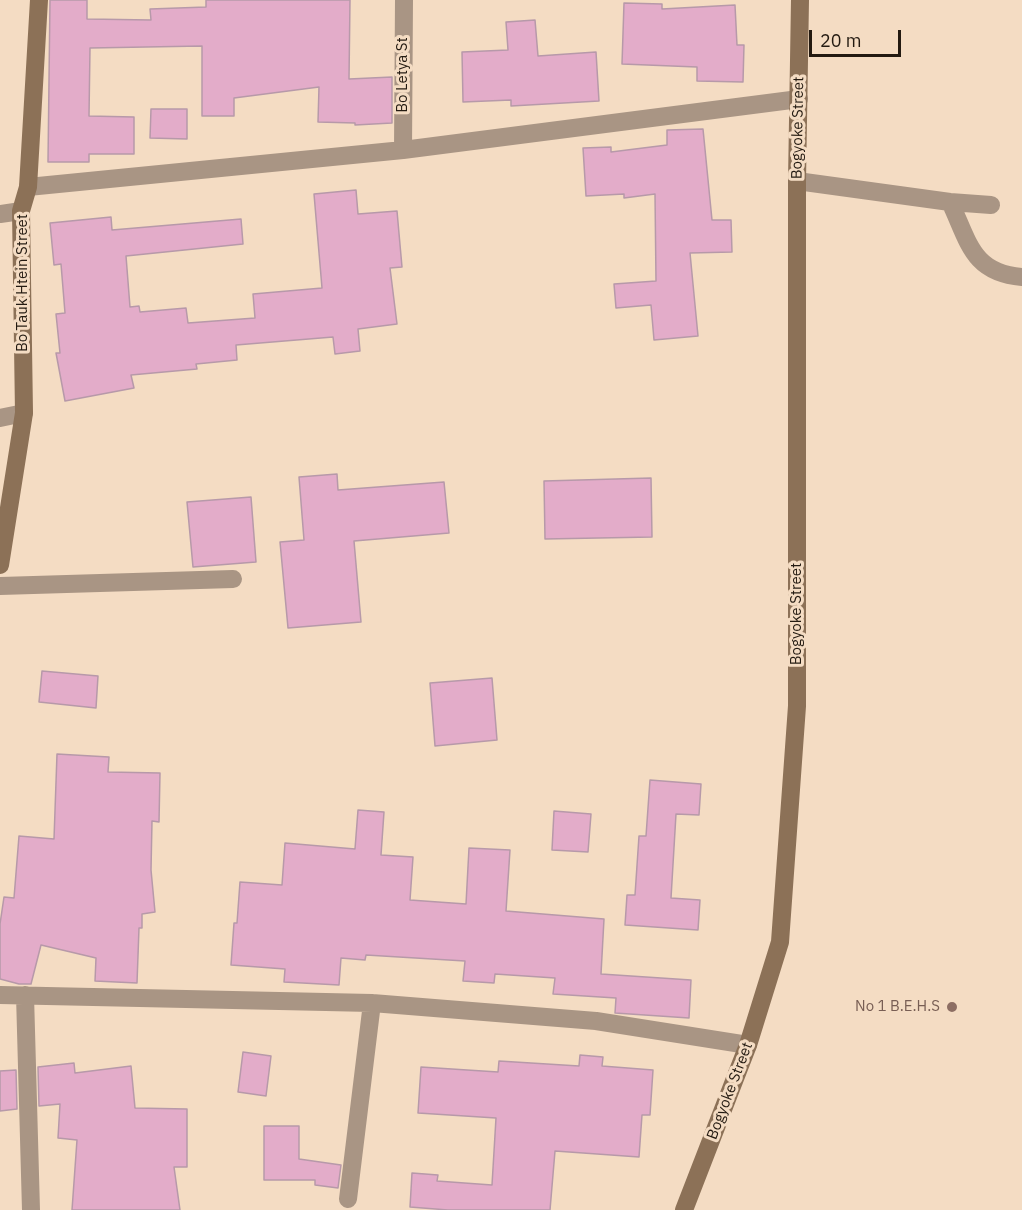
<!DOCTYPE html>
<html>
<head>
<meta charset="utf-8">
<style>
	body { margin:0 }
	#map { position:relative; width:1022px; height:1210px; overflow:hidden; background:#f4dcc3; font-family:"IBM Plex Sans",sans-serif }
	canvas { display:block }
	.scale { position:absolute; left:809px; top:30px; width:92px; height:27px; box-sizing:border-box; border:3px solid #231a11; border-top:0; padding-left:8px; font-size:18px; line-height:21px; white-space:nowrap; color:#231a11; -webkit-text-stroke:4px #f4dcc3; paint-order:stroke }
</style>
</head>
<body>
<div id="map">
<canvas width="1022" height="1210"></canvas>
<div class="scale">20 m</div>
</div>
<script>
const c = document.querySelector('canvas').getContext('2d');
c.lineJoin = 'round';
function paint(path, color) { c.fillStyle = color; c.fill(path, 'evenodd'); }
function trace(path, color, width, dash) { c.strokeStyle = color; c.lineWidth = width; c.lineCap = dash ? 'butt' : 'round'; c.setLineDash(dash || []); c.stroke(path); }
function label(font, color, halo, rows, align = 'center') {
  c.font = font + ' "IBM Plex Sans",sans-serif'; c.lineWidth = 6; c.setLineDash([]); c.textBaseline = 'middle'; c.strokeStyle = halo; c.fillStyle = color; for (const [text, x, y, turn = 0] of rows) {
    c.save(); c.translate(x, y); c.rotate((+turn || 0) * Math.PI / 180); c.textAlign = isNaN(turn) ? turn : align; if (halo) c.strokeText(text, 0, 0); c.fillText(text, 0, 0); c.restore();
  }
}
const building = new Path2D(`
	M50,0H87V19L151,20L150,9L206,7V0H350L349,79L392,77V123L355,125V123L318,122L319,87L234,98V116H202V46L90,48L89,116L134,117V154H89V162H48Z
	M624,3L662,4V9L735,5L737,45H744L743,82L697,81V67L622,64Z
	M535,20L538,56L596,52L599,101L511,106V100L463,102L462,52L508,50L506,22Z
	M151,109H187V139L150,138Z
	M703,129L712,220H731L732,252L690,253L698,336L654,340L651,305L616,308L614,284L656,281L655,194L624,198V194L586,196L583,148L611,147V152L667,145V130Z
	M356,190L358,214L397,211L402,267L390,268L397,324L358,329L360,351L335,354L333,337L236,345L237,360L196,364L197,369L131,375L134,388L65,401L56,353H60L56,314L65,313L61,264L54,265L50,223L111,217L112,230L241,219L243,244L126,256L130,307L139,306L140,312L186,308L188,323L255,318L253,294L322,288L314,194Z
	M337,474L338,490L444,482L449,533L354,541L361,622L288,628L280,542L304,540L299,477Z
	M651,478L652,537L545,539L544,481Z
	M251,497L256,562L193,567L187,502Z
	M42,671L98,676L96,708L39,702Z
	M492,678L497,740L435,746L430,683Z
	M57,754L109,757L108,772L160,773L159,822L152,821L151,870L155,912L142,914V928H139L137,983L95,981L96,958L41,945L31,984H19L0,979V924L4,897L14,898L19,836L54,839Z
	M650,780L701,784L699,815L676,814L671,898L700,900L698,930L625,925L627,895H635L639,836H646Z
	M358,810L384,812L381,855L413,857L410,900L466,904L469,848L510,850L506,911L604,919L601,974L691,980L689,1018L615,1013L616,998L553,994L555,978L495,974L494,983L463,981L465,961L366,955L365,960L341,958L339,985L284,982L285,969L231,965L234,923H237L240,882L282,885L285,843L355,849Z
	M554,811L591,814L588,852L552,850Z
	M243,1052L271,1056L266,1096L238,1092Z
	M580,1055L603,1057L602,1066L653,1070L650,1115H642L639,1157L555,1151L550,1210H448L410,1207L412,1173L438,1175L437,1181L492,1185L496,1118L418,1113L421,1067L498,1072L499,1061L579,1066Z
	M74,1063L75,1073L131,1066L135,1108L187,1109V1167H174L180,1210H72L77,1140L58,1138L60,1104L39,1106L38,1067Z
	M16,1070L17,1109L0,1111V1071Z
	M264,1126H299V1159L341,1165L338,1188L315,1185V1180H264Z`);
paint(building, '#e3acc9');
trace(building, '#b799a9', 1.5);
trace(new Path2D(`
	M797,181L950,202L991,205
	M950,202C969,242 972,273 1022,277
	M0,586L233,579`), '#a99584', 18);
trace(new Path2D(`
	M403,150L404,0
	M28,187L403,150L799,99
	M0,214L21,211
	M0,418L24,413
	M0,995L372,1003L596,1021L748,1045
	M25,995L31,1210
	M348,1199L372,1003`), '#a99584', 18);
trace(new Path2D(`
	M0,565L24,413L21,211L28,187L39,0
	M684,1210L748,1045L780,942L797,706V181L800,0`), '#8c7157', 18);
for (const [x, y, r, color] of [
	[952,1007,6,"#8d6e63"]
]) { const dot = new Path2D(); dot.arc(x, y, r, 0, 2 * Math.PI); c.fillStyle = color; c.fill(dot); trace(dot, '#f4dcc3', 2); }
label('15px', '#231a11', '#f4dcc3', [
	["Bo Letya St",403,75,-90],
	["Bogyoke Street",798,128,-89],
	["Bo Tauk Htein Street",23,283,-90],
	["Bogyoke Street",797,614,-90],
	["Bogyoke Street",730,1091,-69]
]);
label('15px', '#785e54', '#f4dcc3', [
	["No 1 B.E.H.S",940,1007]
], 'right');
</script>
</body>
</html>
